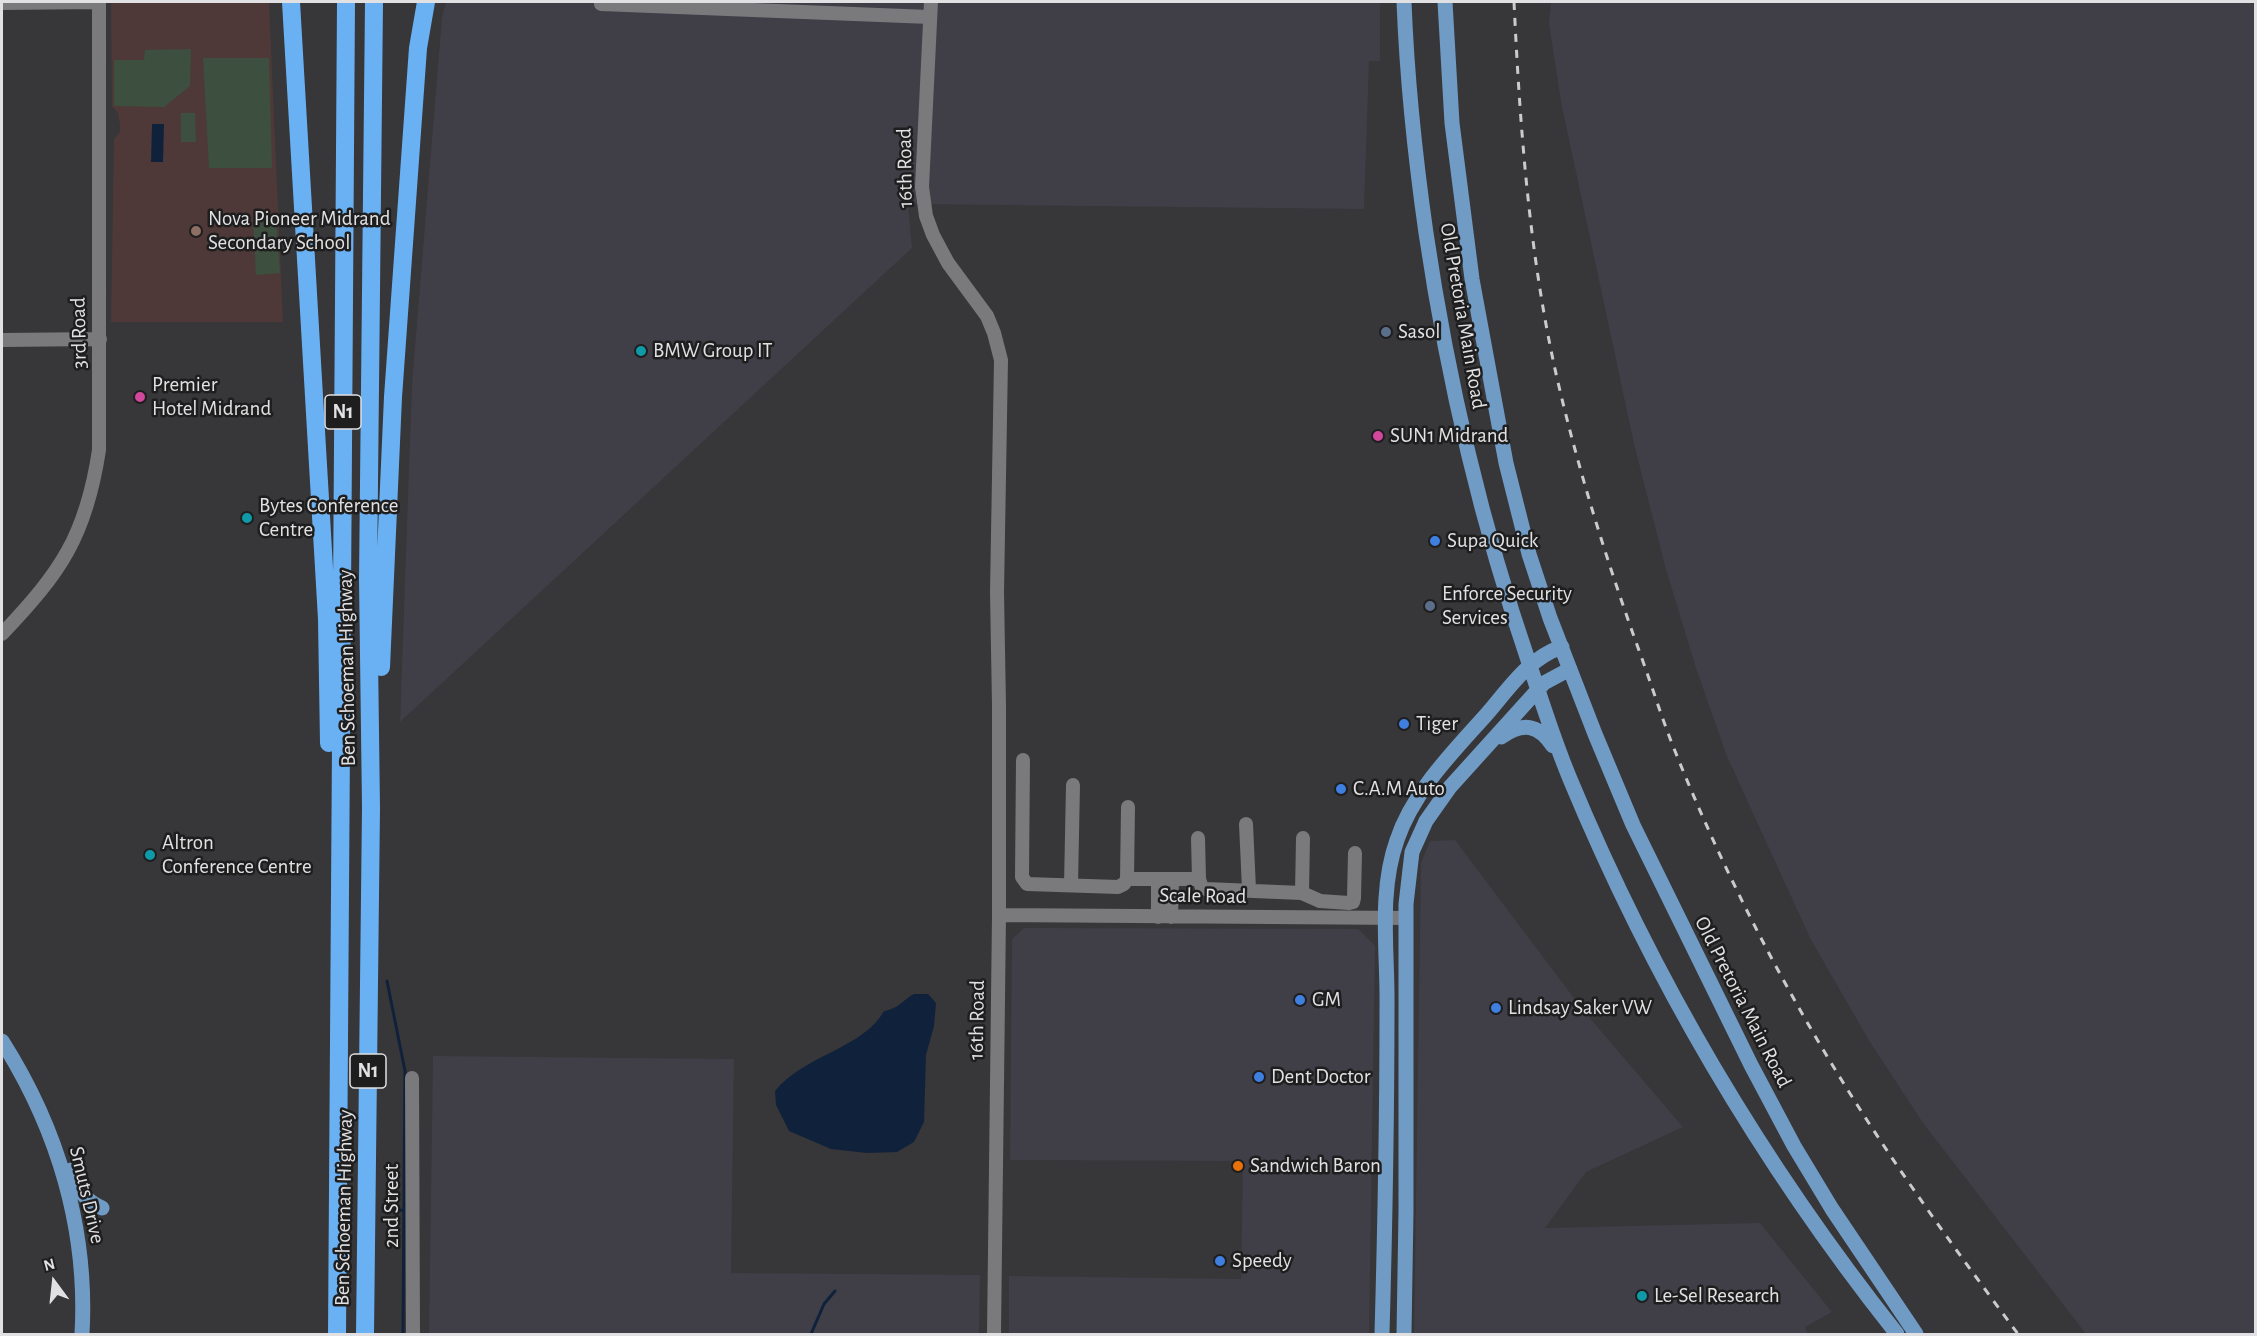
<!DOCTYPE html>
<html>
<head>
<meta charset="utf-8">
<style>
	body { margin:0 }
	#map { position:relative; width:2257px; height:1336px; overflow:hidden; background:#373639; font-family:"Alegreya Sans",sans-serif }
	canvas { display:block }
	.frame { position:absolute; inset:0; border:3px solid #e1e0e2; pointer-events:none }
	.north { position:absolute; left:24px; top:1252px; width:60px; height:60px; -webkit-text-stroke:4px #1e1e1f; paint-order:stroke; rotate:345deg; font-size:16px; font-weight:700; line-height:24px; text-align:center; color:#e1e0e2 }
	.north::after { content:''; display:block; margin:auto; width:21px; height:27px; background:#e1e0e2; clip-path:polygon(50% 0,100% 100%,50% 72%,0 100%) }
</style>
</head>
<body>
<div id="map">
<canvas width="2257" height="1336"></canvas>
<div class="frame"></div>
<div class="north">N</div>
</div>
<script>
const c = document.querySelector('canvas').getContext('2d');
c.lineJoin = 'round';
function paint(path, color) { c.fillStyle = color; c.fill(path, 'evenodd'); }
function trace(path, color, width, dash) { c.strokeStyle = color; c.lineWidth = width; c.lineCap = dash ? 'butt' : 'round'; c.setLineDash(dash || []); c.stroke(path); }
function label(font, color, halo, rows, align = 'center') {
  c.font = font + ' "Alegreya Sans",sans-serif'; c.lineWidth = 5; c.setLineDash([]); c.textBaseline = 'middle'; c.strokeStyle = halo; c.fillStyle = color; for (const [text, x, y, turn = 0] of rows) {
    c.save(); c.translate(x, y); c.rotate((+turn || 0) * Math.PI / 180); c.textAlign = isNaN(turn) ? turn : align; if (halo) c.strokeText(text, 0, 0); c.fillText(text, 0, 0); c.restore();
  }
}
paint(new Path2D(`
	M446,2H1380V61H1369L1364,209L908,204L912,248L400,722L412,384L442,17Z
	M1551,2H2251L2255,6V1334H2086L1923,1123L1868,1039L1810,938L1726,754L1696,668L1665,566L1634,444L1561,102L1549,24Z
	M1455,840L1583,1010L1683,1127L1586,1172L1545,1228L1760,1223L1832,1312L1805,1327L1808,1334H1414L1421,863L1430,841Z
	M1024,928L1358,929L1375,946L1369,1334H1009V1276L1241,1279L1243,1161L1010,1160L1012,939Z
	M433,1056L734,1059L731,1273L980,1275L979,1334H429Z`), '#403e47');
paint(new Path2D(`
	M269,2L283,322H111L114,139L120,132V125L118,113L112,106L111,3Z`), '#4e3938');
paint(new Path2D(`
	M191,49L190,86L164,107L114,106V60H144L145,50Z
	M203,58H269L272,168H209Z
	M181,113H195L196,142H181Z
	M276,217L280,273L256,275L253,218Z`), '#3d4f3f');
paint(new Path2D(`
	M152,124H164L163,162H151Z
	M914,994H928L936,1003L934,1026L926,1055L924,1122L914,1142L897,1152L867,1153L831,1149L789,1131L776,1105L775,1091C804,1055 864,1048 884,1011C900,1008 901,1001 914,994Z`), '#10223b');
trace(new Path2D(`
	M387,981L405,1071L403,1334
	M383,1211L404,1210
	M811,1334L824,1304L835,1291`), '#10223b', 3);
trace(new Path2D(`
	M601,2V4L930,17
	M931,2L922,187L926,216L933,235L948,263L987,316L994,333L1001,360L997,592L999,706V915L994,1334
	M2,3L98,2
	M2,340L100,339
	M2,634C61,572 86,536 99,450V2
	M1023,760L1022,877L1027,884L1118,887L1124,884L1127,879L1128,807
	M1246,824L1249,889
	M1198,838L1199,879
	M1127,879H1199L1202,888L1206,889L1302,893L1320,901L1349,903L1353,902L1354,898L1355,853
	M1071,885L1073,785
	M1302,893L1303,838
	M999,915L1406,918
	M1158,917V879
	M1171,917L1172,879
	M412,1078L413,1334`), '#7a797c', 14);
trace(new Path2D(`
	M1404,2C1407,79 1415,156 1426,233C1448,382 1480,520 1529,663C1542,702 1554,741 1570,779C1653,979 1763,1165 1897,1334
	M1445,2L1452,123L1472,279L1506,463L1529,554L1550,618L1595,734L1633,825L1751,1065L1794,1146L1832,1209L1916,1334
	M1501,737C1523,722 1538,724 1553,746
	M2,1041C58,1129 88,1230 82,1334
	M71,1170C80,1190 81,1198 102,1208
	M1382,1334C1385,1226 1387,1117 1387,1008C1388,953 1378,893 1397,840C1413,792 1452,753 1486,715C1508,690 1528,658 1562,647
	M1404,1334L1406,1211V904L1412,852L1426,821L1450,787L1544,683L1570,669`), '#709bc4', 15);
trace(new Path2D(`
	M291,2L327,619L329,743
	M381,667L393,397L418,48L426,2
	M337,1334L346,2
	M365,1334L371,808L368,579L374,2`), '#6ab1f4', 18);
trace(new Path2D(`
	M1514,2C1520,127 1529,255 1557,378C1579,473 1608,565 1641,656C1652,686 1661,716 1673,746C1714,849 1764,950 1821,1046C1880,1146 1949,1241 2018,1334`), '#cbcacc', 3, [8, 8]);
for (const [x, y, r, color] of [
	[196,231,6,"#8d6e63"],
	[1386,332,6,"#5c6f8a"],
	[641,351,6,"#0f9aa8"],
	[140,397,6,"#d1479c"],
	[1378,436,6,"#d1479c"],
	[247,518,6,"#0f9aa8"],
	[1435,541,6,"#3f7fe0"],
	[1430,606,6,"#5c6f8a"],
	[1404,724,6,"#3f7fe0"],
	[1341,789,6,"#3f7fe0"],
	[150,855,6,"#0f9aa8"],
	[1300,1000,6,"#3f7fe0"],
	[1496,1008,6,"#3f7fe0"],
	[1259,1077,6,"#3f7fe0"],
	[1238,1166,6,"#e8710a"],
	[1220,1261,6,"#3f7fe0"],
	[1642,1296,6,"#0f9aa8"]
]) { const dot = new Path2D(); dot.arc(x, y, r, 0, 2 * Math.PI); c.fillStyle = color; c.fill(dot); trace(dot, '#1e1e1f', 2); }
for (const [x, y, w] of [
	[343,412,36],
	[368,1071,36]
]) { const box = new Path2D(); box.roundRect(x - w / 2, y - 17, w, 34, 4.5); c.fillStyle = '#1e1e1f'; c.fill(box); trace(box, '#e1e0e2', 1.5); }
label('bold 20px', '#e1e0e2', null, [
	["N1",343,412],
	["N1",368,1071]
]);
label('21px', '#e1e0e2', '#1e1e1f', [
	["16th Road",905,168,-91],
	["Old Pretoria Main Road",1463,316,80],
	["3rd Road",79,333,-91],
	["Ben Schoeman Highway",347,668,-91],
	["Scale Road",1203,896,1],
	["Old Pretoria Main Road",1743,1002,63],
	["16th Road",977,1020,-89],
	["Smuts Drive",87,1195,77],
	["2nd Street",392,1206,-90],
	["Ben Schoeman Highway",344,1208,-89]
]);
label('21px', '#e1e0e2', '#1e1e1f', [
	["Nova Pioneer Midrand",208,219],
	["Secondary School",208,243],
	["Sasol",1398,332],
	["BMW Group IT",653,351],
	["Premier",152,385],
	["Hotel Midrand",152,409],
	["SUN1 Midrand",1390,436],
	["Bytes Conference",259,506],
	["Centre",259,530],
	["Supa Quick",1447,541],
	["Enforce Security",1442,594],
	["Services",1442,618],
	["Tiger",1416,724],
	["C.A.M Auto",1353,789],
	["Altron",162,843],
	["Conference Centre",162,867],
	["GM",1312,1000],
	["Lindsay Saker VW",1508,1008],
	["Dent Doctor",1271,1077],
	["Sandwich Baron",1250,1166],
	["Speedy",1232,1261],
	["Le-Sel Research",1654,1296]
], 'left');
</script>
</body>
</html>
